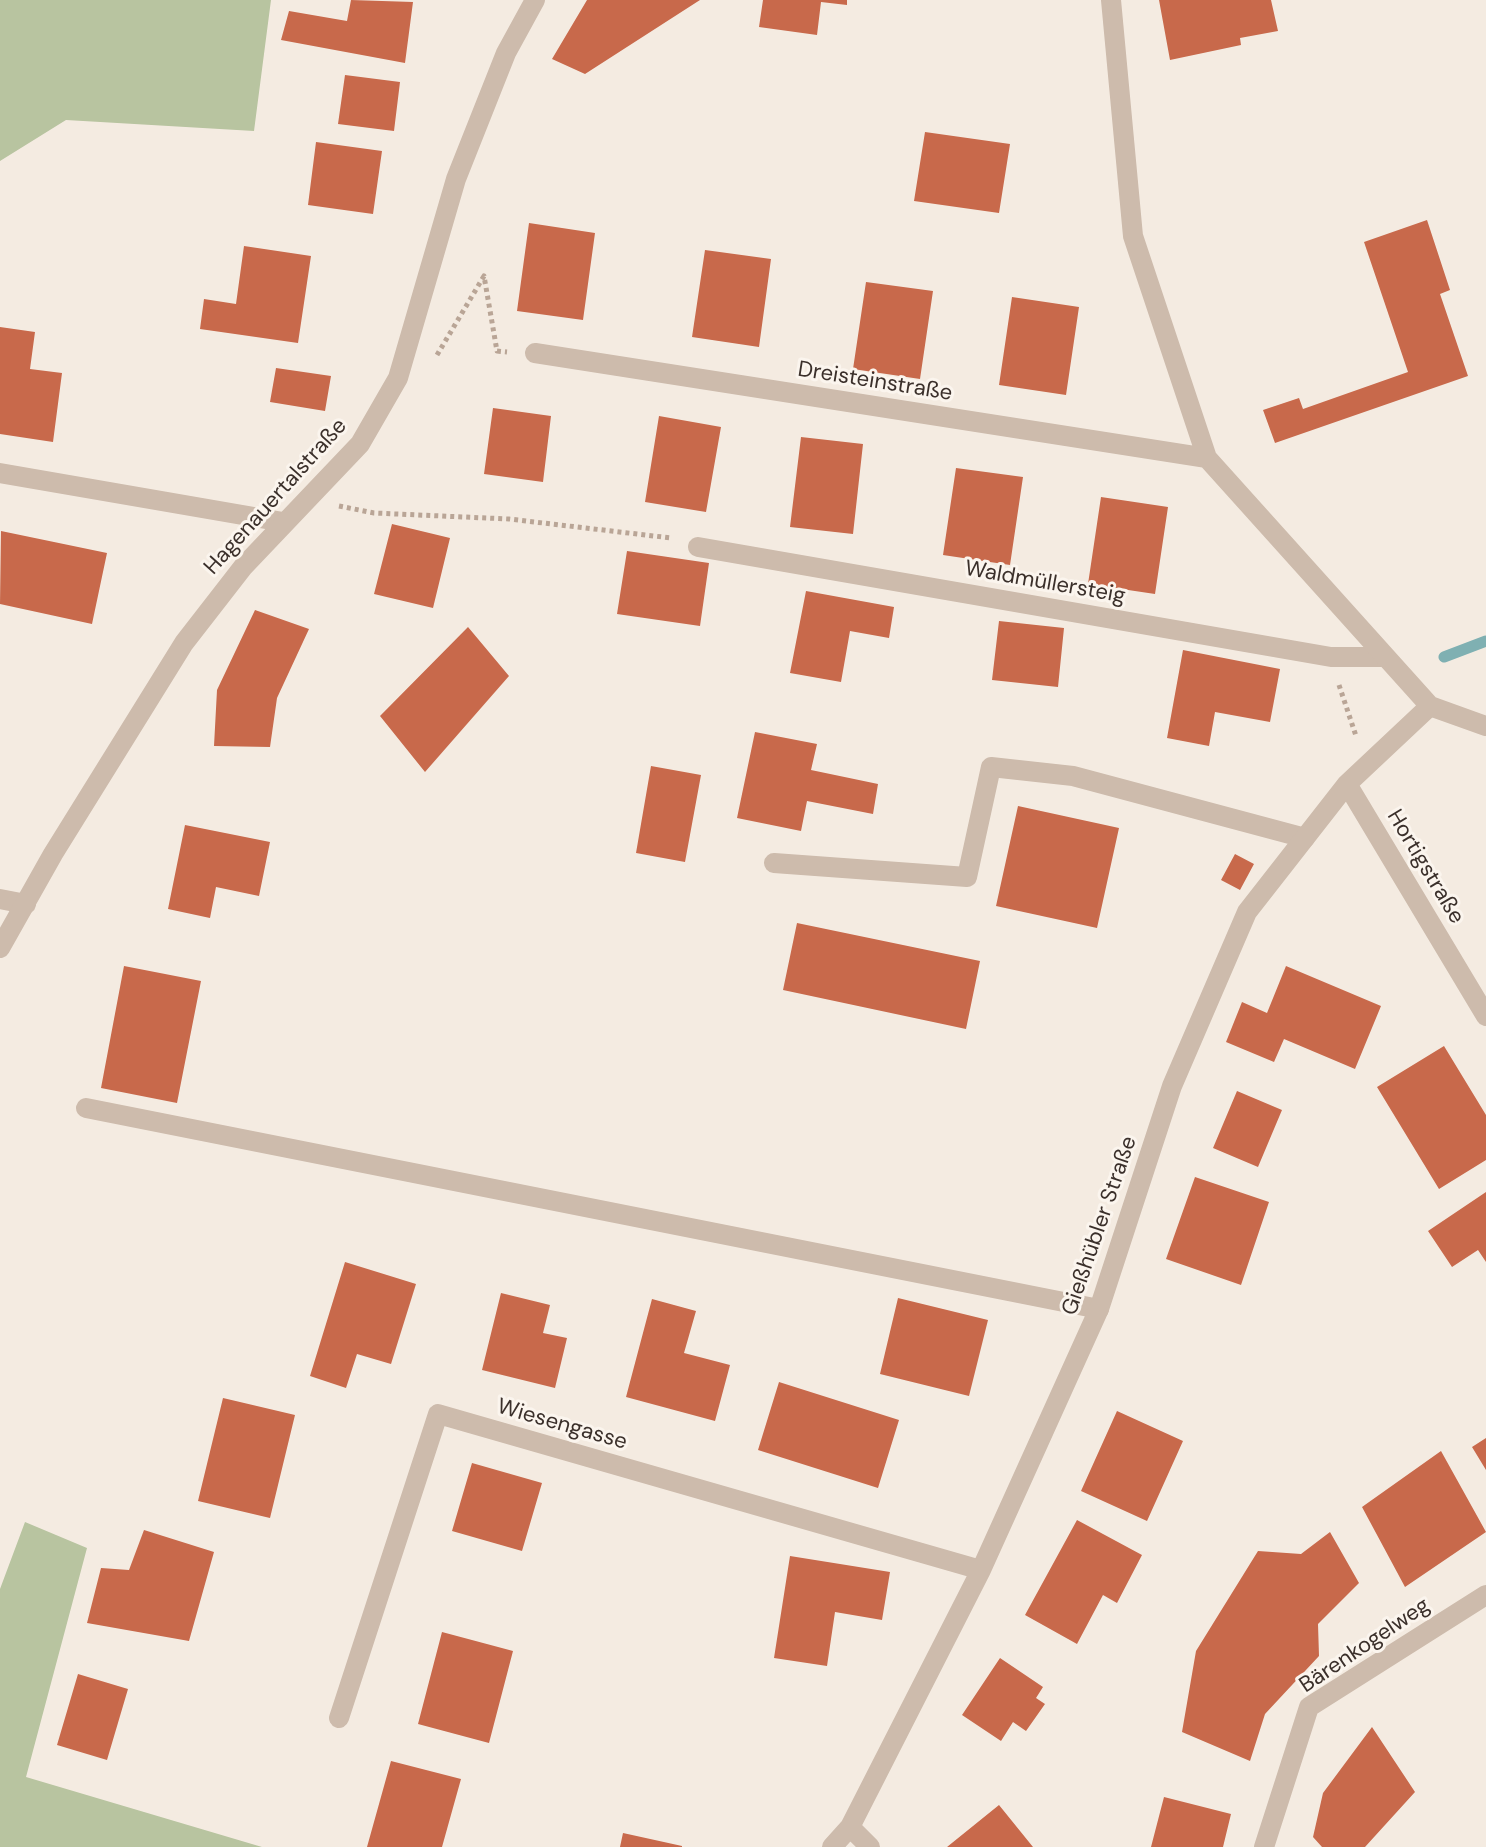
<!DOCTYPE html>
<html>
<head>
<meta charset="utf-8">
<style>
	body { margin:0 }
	canvas { display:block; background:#f4ebe1 }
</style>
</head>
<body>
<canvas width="1486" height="1847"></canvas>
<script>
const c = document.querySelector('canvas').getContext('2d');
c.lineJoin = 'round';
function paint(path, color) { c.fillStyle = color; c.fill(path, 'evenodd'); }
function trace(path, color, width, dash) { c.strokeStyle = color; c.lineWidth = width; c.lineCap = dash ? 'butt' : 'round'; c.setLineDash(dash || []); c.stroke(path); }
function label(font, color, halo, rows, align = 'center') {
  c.font = font + ' "DM Sans",sans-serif'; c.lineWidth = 6; c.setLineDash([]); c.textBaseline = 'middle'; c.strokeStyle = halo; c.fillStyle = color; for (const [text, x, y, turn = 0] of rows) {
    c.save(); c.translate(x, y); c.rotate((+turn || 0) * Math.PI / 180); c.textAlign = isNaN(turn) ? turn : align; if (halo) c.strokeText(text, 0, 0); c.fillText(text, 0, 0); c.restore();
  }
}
paint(new Path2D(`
	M0,0H271L254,131L66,120L0,161Z
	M25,1522L87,1548L26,1777L262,1847H0V1589Z`), '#b8c4a0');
trace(new Path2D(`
	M1444,657L1486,641`), '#7fb0b2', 11);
paint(new Path2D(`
	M351,0L413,2L405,63L281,40L289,11L347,21Z
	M587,0H700L585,74L552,59Z
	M763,0H847V5L821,2L817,35L759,27Z
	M1159,0H1271L1278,31L1240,38L1241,45L1170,60Z
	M345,75L400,82L394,131L338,124Z
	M925,132L1010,144L999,213L914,201Z
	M316,142L382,151L373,214L308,205Z
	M1427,220L1450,290L1440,294L1468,376L1275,443L1263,410L1299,398L1303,409L1408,372L1364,242Z
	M529,223L595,233L583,320L517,311Z
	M244,246L311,256L298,343L200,329L204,299L236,304Z
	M705,250L771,259L759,347L692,337Z
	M866,282L933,291L920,379L853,369Z
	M1012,297L1079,307L1066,395L999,385Z
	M0,327L35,332L30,369L62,373L53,442L0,434Z
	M276,368L331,376L325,411L270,402Z
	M493,408L551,416L543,482L484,474Z
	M659,416L721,427L706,512L645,502Z
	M801,437L863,444L853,534L790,527Z
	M956,468L1023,477L1010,565L943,555Z
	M1101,497L1168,507L1155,594L1088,584Z
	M392,524L450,538L433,608L374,594Z
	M1,531L107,553L92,624L0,604Z
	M627,551L709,563L700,626L617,614Z
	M806,591L894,607L889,638L850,631L841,682L790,673Z
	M255,610L309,629L277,698L270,747L214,746L217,690Z
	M999,621L1064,628L1058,687L992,680Z
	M468,627L509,676L425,772L380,716Z
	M1183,650L1280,669L1270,722L1215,712L1209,746L1167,738Z
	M755,732L817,744L811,770L878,784L873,814L807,801L801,831L737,818Z
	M651,766L701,775L685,862L636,853Z
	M1018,806L1119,828L1097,928L996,906Z
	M185,825L270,842L259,896L216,887L210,918L168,909Z
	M1235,854L1254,864L1240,890L1221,880Z
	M797,923L980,961L966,1029L783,990Z
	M124,966L201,981L177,1103L101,1088Z
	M1286,966L1381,1006L1355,1069L1284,1039L1274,1062L1226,1042L1242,1002L1267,1013Z
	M1444,1046L1486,1115V1160L1439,1189L1377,1087Z
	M1237,1091L1282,1110L1258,1167L1213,1148Z
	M1195,1177L1269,1202L1241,1285L1166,1259Z
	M1486,1192V1262L1478,1250L1452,1267L1428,1231Z
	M345,1262L416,1284L391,1364L357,1354L346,1388L310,1376Z
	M501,1293L550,1305L543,1333L567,1338L555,1388L482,1370Z
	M898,1298L988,1320L969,1396L880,1374Z
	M652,1299L696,1311L684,1353L730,1365L715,1421L626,1397Z
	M779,1382L899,1420L878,1488L758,1450Z
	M223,1398L295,1415L270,1518L198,1501Z
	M1117,1411L1183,1441L1147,1521L1081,1491Z
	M1486,1438V1470L1472,1447Z
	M1441,1451L1486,1532L1405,1587L1362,1507Z
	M472,1463L542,1483L522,1551L452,1531Z
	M1077,1520L1142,1555L1117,1603L1103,1595L1077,1644L1025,1615Z
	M144,1530L214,1552L189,1641L87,1623L101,1568L129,1570Z
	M1330,1532L1359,1583L1318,1624L1319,1656L1265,1714L1250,1761L1182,1732L1196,1651L1258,1551L1301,1554Z
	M790,1556L890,1572L882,1620L835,1612L827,1666L774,1658Z
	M442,1632L513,1651L489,1743L418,1724Z
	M1000,1658L1043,1687L1036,1698L1045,1704L1026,1731L1013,1722L1001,1741L962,1715Z
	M78,1674L128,1689L107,1760L57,1745Z
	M1372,1727L1415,1792L1365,1847H1322L1313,1837L1323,1793Z
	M391,1761L461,1779L442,1847H367Z
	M1164,1797L1231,1814L1223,1847H1151Z
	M999,1805L1033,1847H947Z
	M623,1833L682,1846V1847H620Z`), '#c8694b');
trace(new Path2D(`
	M437,355L484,276L497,351L507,352
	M339,506L374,513L509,519L671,538
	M1339,685L1356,736`), '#b9a596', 5, [4, 4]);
trace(new Path2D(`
	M0,473L283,522
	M698,547L1331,657H1383
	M774,863L967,877L991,767L1073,776L1305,838
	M0,899L26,904
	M86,1108L1099,1309`), '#cdbbac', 20);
trace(new Path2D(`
	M1111,0L1133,236L1207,458L1430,706
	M535,353L1207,458
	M1347,784L1486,1016
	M0,948L53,854L184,643L243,567L360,444L398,378L456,179L506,53L535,0
	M339,1718L438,1414L981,1570
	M850,1827L870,1847
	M832,1847L850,1827L981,1570L1099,1309L1172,1086L1247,912L1347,784L1430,706L1486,726
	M1264,1847L1309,1707L1486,1595`), '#cdbbac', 20);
label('22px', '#3b302b', '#fbf5ee', [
	["Dreisteinstraße",875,382,9],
	["Hagenauertalstraße",276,497,-48],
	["Waldmüllersteig",1045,583,10],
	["Hortigstraße",1425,867,59],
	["Gießhübler Straße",1100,1226,-71],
	["Wiesengasse",562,1425,16],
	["Bärenkogelweg",1365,1646,-34]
]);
</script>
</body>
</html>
